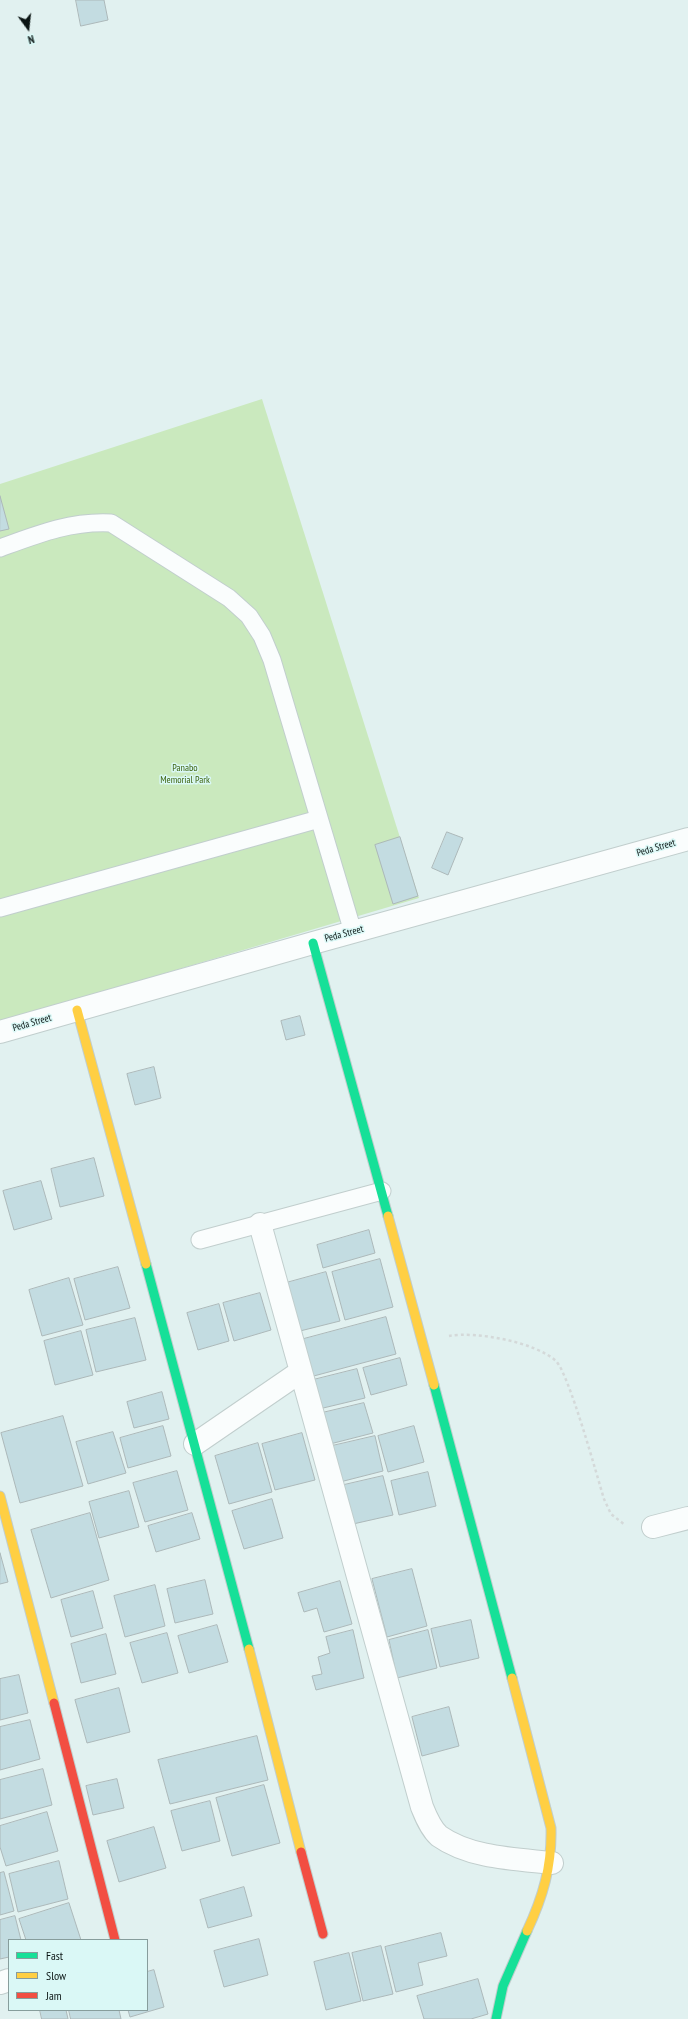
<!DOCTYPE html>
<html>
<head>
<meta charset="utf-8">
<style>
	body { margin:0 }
	#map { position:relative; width:688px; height:2019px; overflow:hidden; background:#e1f1f0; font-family:"PT Sans Narrow",sans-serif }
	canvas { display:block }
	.legend { position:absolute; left:8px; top:1939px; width:140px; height:72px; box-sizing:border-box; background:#daf8f6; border:1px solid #879d9c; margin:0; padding:5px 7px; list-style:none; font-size:12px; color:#0b1514 }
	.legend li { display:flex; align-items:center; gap:8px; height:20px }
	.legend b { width:20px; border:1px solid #879d9c }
	.north { position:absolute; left:8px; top:8px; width:40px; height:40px; -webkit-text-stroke:3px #daf8f6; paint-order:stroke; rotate:165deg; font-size:11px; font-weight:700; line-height:16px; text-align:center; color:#0b1514 }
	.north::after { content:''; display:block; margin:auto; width:14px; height:18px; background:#0b1514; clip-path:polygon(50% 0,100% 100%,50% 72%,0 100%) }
</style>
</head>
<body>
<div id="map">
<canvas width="688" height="2019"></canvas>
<ul class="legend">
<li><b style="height:5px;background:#16e098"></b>Fast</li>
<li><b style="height:5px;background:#ffcf43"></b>Slow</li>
<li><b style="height:5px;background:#f24e42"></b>Jam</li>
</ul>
<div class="north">N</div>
</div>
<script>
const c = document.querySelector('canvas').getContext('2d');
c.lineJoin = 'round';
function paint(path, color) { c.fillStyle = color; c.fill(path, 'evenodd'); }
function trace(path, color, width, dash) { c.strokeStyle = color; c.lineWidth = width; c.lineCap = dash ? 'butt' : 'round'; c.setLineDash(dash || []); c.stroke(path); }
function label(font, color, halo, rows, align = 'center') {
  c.font = font + ' "PT Sans Narrow",sans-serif'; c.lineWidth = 3; c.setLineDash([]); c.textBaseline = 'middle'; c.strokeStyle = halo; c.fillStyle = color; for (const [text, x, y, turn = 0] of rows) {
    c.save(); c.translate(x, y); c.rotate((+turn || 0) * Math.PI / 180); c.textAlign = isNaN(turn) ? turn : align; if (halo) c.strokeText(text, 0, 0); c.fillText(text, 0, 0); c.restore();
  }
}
paint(new Path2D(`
	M262,399L419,898L0,1022V484Z`), '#cae9be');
const building = new Path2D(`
	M76,0H104L108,20L81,26Z
	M0,496L9,529L0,531Z
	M447,832L463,838L448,875L432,868Z
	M400,837L418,896L393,904L375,845Z
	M300,1016L305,1035L286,1040L281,1021Z
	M154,1067L161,1098L135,1105L127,1074Z
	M94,1158L104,1196L60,1207L51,1169Z
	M41,1181L52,1219L14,1230L3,1191Z
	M369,1230L375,1253L323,1268L317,1245Z
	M380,1259L393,1307L345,1320L332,1272Z
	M118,1267L130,1308L85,1320L74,1279Z
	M326,1272L340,1321L300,1331L286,1283Z
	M69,1278L83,1325L42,1336L29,1290Z
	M260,1293L271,1330L234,1341L223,1303Z
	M219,1304L229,1341L198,1350L187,1313Z
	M386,1317L396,1354L310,1377L300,1340Z
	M135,1318L146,1360L96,1372L86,1330Z
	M81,1331L93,1375L55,1385L44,1341Z
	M400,1358L407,1385L371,1395L363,1368Z
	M357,1369L365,1398L319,1409L313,1380Z
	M162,1392L169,1419L134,1428L127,1402Z
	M364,1403L373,1433L330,1444L322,1413Z
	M63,1416L83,1486L20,1503L1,1433Z
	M163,1426L171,1456L128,1468L120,1438Z
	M414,1426L424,1462L388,1472L378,1436Z
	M113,1432L126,1473L88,1484L76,1442Z
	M302,1433L315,1480L275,1490L262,1444Z
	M375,1436L383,1471L340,1482L332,1446Z
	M258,1443L272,1492L229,1504L215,1456Z
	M177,1471L188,1510L145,1522L133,1483Z
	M428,1472L436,1506L399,1515L391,1481Z
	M383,1476L393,1515L353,1524L344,1485Z
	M129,1491L139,1527L99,1538L89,1502Z
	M272,1499L283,1538L244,1549L232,1511Z
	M90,1513L109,1580L51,1598L31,1530Z
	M192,1513L200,1539L156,1552L148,1526Z
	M0,1553L8,1582L0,1584Z
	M412,1569L427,1626L387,1637L372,1579Z
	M205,1580L213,1614L175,1623L167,1589Z
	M340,1581L352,1624L324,1632L317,1608L304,1612L298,1593Z
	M155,1585L165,1626L125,1637L114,1596Z
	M93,1591L103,1628L71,1637L61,1600Z
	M471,1620L479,1658L440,1667L431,1629Z
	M217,1625L228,1662L189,1673L178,1636Z
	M353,1630L364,1678L316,1690L312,1676L322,1674L318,1657L330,1653L326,1637Z
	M428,1630L437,1668L397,1678L389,1640Z
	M167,1633L178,1673L142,1683L130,1643Z
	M106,1634L116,1674L81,1683L71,1644Z
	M19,1675L28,1713L0,1720V1679Z
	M119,1688L130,1732L87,1743L75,1700Z
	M449,1707L459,1746L422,1756L412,1717Z
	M30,1720L40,1759L0,1770V1727Z
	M257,1736L268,1780L170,1804L158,1760Z
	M43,1769L52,1805L0,1819V1780Z
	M117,1779L124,1808L93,1815L86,1786Z
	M264,1785L280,1843L232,1856L216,1798Z
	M210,1801L220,1841L182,1851L171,1811Z
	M47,1812L58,1851L6,1866L0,1847V1826Z
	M154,1827L166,1868L119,1882L107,1841Z
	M59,1861L68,1899L18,1912L9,1874Z
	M4,1872L14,1911L0,1915V1873Z
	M244,1887L252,1916L208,1928L200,1900Z
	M69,1903L81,1940H26L19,1919Z
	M15,1916L21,1940H9V1957L0,1959V1920Z
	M441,1933L447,1956L418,1963L423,1985L396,1992L385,1947Z
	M259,1939L268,1975L224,1987L214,1951Z
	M381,1946L393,1994L363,2001L352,1953Z
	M349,1953L361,2001L326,2010L314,1962Z
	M154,1970L164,2007L130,2017L128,2010H147V1972Z
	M478,1979L488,2014L471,2019H424L417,1996Z
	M40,2010H66L68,2019H42Z
	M69,2010H119L121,2019H71Z`);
paint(building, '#c3dce1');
trace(building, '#acb8b9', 1);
const lane = new Path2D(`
	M0,548C38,534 70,521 111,523L229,598L249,616L262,636L272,660L353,932
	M0,908L319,819
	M200,1240L382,1191`);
const street = new Path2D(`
	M0,1032L313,943L688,839
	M260,1224L422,1807C426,1817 431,1829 439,1836C470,1858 515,1859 552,1863
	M195,1444L300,1372
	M653,1527L688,1518
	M0,1983L9,1980`);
const fast = new Path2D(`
	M313,943L388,1216
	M146,1264L249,1649
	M434,1385L512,1678
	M496,2019L503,1986L527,1931`);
const slow = new Path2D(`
	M77,1010L146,1264
	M388,1216L434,1385
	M0,1496L54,1703
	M249,1649L301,1852
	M512,1678L551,1828C552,1866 543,1897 527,1931`);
const jam = new Path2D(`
	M54,1703L115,1940
	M301,1852L323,1934`);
trace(lane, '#c1cecd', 19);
trace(street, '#c1cecd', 24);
trace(fast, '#c1cecd', 11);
trace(slow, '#c1cecd', 11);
trace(jam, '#c1cecd', 11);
trace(new Path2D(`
	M449,1336C476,1331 535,1342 556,1361C569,1374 597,1476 604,1499L611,1514L625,1525`), '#d4d9d9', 2.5, [3, 3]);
trace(lane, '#fafdfd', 17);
trace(street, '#fafdfd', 22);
trace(fast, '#16e098', 9);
trace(slow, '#ffcf43', 9);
trace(jam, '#f24e42', 9);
label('10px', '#3c620d', '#daf8f6', [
	["Panabo",185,768],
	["Memorial Park",185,780]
]);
label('10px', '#0b1514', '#daf8f6', [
	["Peda Street",656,848,-16],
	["Peda Street",344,934,-15],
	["Peda Street",32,1023,-16]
]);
</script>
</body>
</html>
